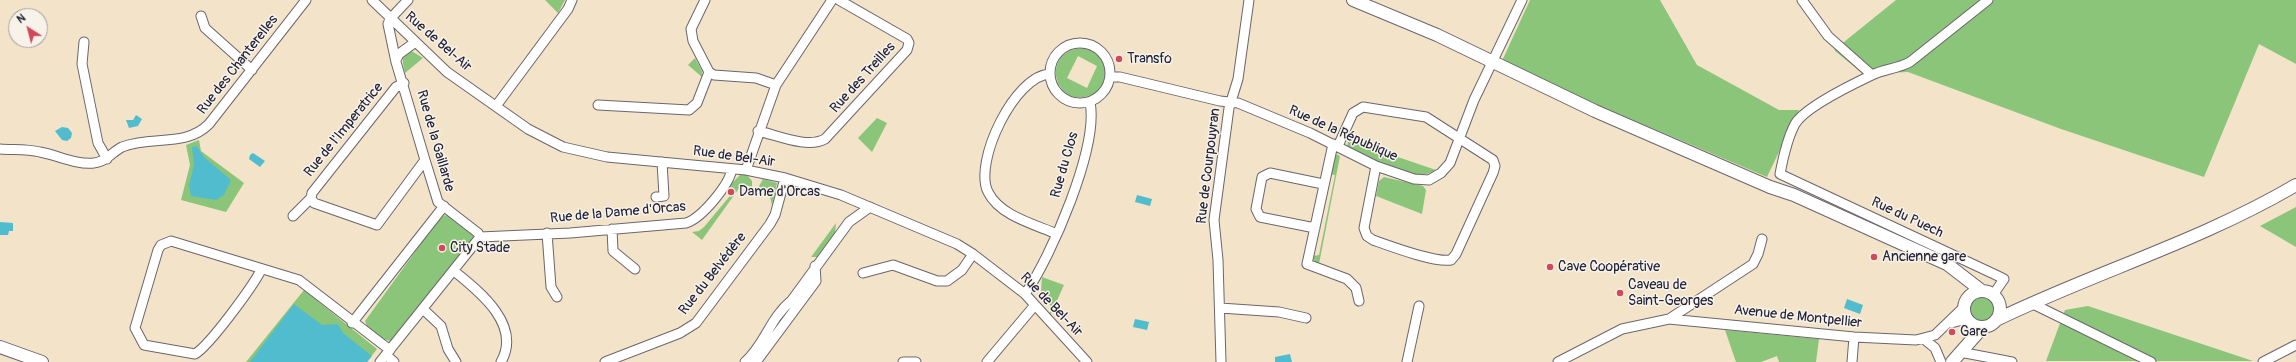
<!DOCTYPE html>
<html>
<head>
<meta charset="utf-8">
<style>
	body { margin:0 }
	#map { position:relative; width:2296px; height:362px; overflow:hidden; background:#f3e3c9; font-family:Pangolin,sans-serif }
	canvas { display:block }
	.north { position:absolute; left:8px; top:8px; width:40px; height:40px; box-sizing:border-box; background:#f7f3e8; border:1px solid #a29fa3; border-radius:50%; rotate:324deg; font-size:11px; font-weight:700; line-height:16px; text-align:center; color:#22223b }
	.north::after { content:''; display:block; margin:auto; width:14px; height:18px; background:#d1495b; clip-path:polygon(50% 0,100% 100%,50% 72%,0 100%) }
</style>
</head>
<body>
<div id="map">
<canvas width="2296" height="362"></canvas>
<div class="north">N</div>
</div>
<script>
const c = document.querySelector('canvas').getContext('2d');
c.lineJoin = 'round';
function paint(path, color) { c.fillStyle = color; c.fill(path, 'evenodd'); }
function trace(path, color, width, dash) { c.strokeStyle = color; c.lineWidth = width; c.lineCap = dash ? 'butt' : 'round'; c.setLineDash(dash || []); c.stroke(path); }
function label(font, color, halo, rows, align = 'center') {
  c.font = font + ' Pangolin,sans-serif'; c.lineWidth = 3; c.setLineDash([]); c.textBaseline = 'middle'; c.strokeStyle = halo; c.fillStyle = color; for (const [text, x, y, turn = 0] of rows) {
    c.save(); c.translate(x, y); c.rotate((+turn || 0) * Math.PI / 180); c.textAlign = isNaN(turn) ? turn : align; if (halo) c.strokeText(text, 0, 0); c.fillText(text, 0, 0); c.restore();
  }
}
paint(new Path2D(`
	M545,0H565L558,13Z
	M1530,0H1660L1697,65L1779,110H1799L1767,177L1558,88L1502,61Z
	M1896,0H2296V64L2259,44L2204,177L2061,129L1908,72L1863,74L1834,50Z
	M1087,48C1107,56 1111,78 1096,93C1053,115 1037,46 1087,48ZM1078,56L1097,66L1087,88L1067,78Z
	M410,50L423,58L405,73C403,63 400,55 410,50Z
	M695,58L702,71V77L688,65Z
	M877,118L887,123L872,152L858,138Z
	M199,140L201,151L244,183L226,212L181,200L190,165L186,145Z
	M1348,140L1436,170C1415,185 1368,158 1347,147Z
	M1334,153L1340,156L1319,264L1315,262L1313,256L1319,255L1335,175L1329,174Z
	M740,175H747L752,181V187L742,184L702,240L692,232L699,231L704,227L734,191L729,186Z
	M1384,177L1423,186L1426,190L1422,214L1376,196L1379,181Z
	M763,179L777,183L772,205L769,193L758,188Z
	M2296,207V247L2260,226Z
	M448,215L473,233V240L396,338L390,341C380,338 367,331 365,321L441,216Z
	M836,223L835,233L817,257H811Z
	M1042,277L1064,285L1050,316L1049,314L1052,308L1041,292Z
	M304,290L377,349L367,362H246Z
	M1967 309a15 15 0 1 1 30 0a15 15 0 1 1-30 0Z
	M2088,306L2253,361H2046L2065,310Z
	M1725,330L1819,339L1816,362H1779L1777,356L1761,362H1736Z`), '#8bc57a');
paint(new Path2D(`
	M136,115L142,119L138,126L129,128L126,120H133Z
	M62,127L68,128L72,133L71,138L67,141L62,140L55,131Z
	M197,146L204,157L231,180L224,195L216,200L191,196L189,185L194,165L192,147Z
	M253,153L265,161L260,167L249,159L250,155Z
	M1137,195L1152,199L1150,206L1135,202Z
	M0,222L13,223V231H9L8,235H0Z
	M1847,299L1863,305L1860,314L1844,308Z
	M294,304L322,325L338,324L343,333L372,356L367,362H250Z
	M1135,319L1149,322L1147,330L1133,327Z
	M1290,354L1292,362H1275V357Z`), '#51bccd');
const minor = new Path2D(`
	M372,0L447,72L528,129L563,147L607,157L746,170L785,178L841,195L957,244L973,254L1025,294L1087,362
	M408,0L390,19L388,24L396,62L425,160L438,202L478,233L480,237
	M705,0L691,29L693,41L709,72L714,75L756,78L776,85
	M1802,0L1828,36L1872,75
	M1988,0L1910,62C1897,69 1884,69 1872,75C1853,84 1805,107 1795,124C1787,139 1783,158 1780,174L1996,275L2004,279L1993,295
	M201,16L205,28L252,70
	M84,42L82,64L98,143L107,159
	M1050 73a30 30 0 1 1 60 0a30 30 0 1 1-60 0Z
	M396,60L399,54L414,43
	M1050,74C1015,75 973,162 988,192C1000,216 1034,224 1057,234
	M1110,77H1120L1220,101L1238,103L1310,133L1376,166L1414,179L1429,180L1441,173L1450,163L1474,100L1522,0
	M598,105L689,110L697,103L709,72
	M496,106L568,9L572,0
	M758,131C777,135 807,149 825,139L907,50L909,43L907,39L839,0
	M1333,144L1307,264L1347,279L1356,288L1359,301
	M1338,146L1353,113L1363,107L1426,117L1493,160L1495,166L1493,173L1456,254L1451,260C1435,263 1390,246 1373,240L1367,236L1364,228L1376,166
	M0,149C13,150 27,149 40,152C57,155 76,165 94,163C106,162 112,152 122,147C152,135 185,148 209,124L306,0
	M746,170L776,85L832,0
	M656,197L664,196L662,162
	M311,198L314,203L377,225L425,160
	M293,216L311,198L312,193L396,87L404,83
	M1315,228L1260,217L1256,209L1262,177L1270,173L1323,184
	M612,229L613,251L635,269
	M547,233L551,287L557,297
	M480,237L570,233L686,223C702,218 729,185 732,169
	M261,270C253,286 210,345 195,354L144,345L135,328L158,250L161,245L171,241L299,280L390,350
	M454,271C480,292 522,325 501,362
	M863,273L893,265L937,281H947L962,270L973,254
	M1025,294C1051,257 1099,147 1090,102
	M2033,304L2151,362
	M1220,308L1279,312L1306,318
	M424,310L441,326L448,349L456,362
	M1669,319L1753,264L1758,254L1762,239
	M352,323L444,206
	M1951,323L1967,319
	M1924,339L1935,348L1941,362
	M1960,352L2012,362
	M386,355L394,362
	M380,362L480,237
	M605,362L680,333L696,323L770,224L775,215L785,178
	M745,362C765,345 769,319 792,300L849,222L870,207
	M756,362L816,281L815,266
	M903,362H916
	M987,362L1035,305
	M1221,362L1218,260L1214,220L1229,108L1238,79L1249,0
	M1407,362L1419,306
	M1558,362L1622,329L1669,319L1854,337L1916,340L1935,335L1964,307
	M1852,362L1854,337
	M2263,362L2296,345`);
const tertiary = new Path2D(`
	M1353,0L1437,35L1595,111L1770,187L1794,195L1947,264L1982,291
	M1964 309a18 18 0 1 1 36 0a18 18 0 1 1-36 0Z
	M1996,320C2095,272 2201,241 2296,185
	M0,347L42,362
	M1952,362L1983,327`);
trace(minor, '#6b666d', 11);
trace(tertiary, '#6b666d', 14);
trace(minor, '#fff', 9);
trace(tertiary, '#fff', 12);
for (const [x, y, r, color] of [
	[1119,59,4,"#d1495b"],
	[731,192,4,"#d1495b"],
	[442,248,4,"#d1495b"],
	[1874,257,4,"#d1495b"],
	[1550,267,4,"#d1495b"],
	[1620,293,4,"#d1495b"],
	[1952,332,4,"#d1495b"]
]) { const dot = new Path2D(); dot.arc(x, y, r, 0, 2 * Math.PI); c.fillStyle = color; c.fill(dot); trace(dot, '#f7f3e8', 1.5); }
label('14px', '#22223b', '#f7f3e8', [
	["Rue de Bel-Air",438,42,41],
	["Rue des Chanterelles",238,65,-52],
	["Rue des Treilles",863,78,-48],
	["Rue de l'Imperatrice",344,130,-51],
	["Rue de la République",1343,134,24],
	["Rue de la Gaillarde",435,141,74],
	["Rue de Bel-Air",734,157,8],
	["Rue du Clos",1065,165,-74],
	["Rue de Courpouyran",1209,166,-83],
	["Rue de la Dame d'Orcas",618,213,-5],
	["Rue du Puech",1907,218,25],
	["Rue du Belvédère",713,274,-52],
	["Rue de Bel-Air",1051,305,46],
	["Avenue de Montpellier",1798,317,6]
]);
label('14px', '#22223b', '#f7f3e8', [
	["Transfo",1127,59],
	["Dame d'Orcas",739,192],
	["City Stade",450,248],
	["Ancienne gare",1882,257],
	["Cave Coopérative",1558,267],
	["Caveau de",1628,285],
	["Saint-Georges",1628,301],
	["Gare",1960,332]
], 'left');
</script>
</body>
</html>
